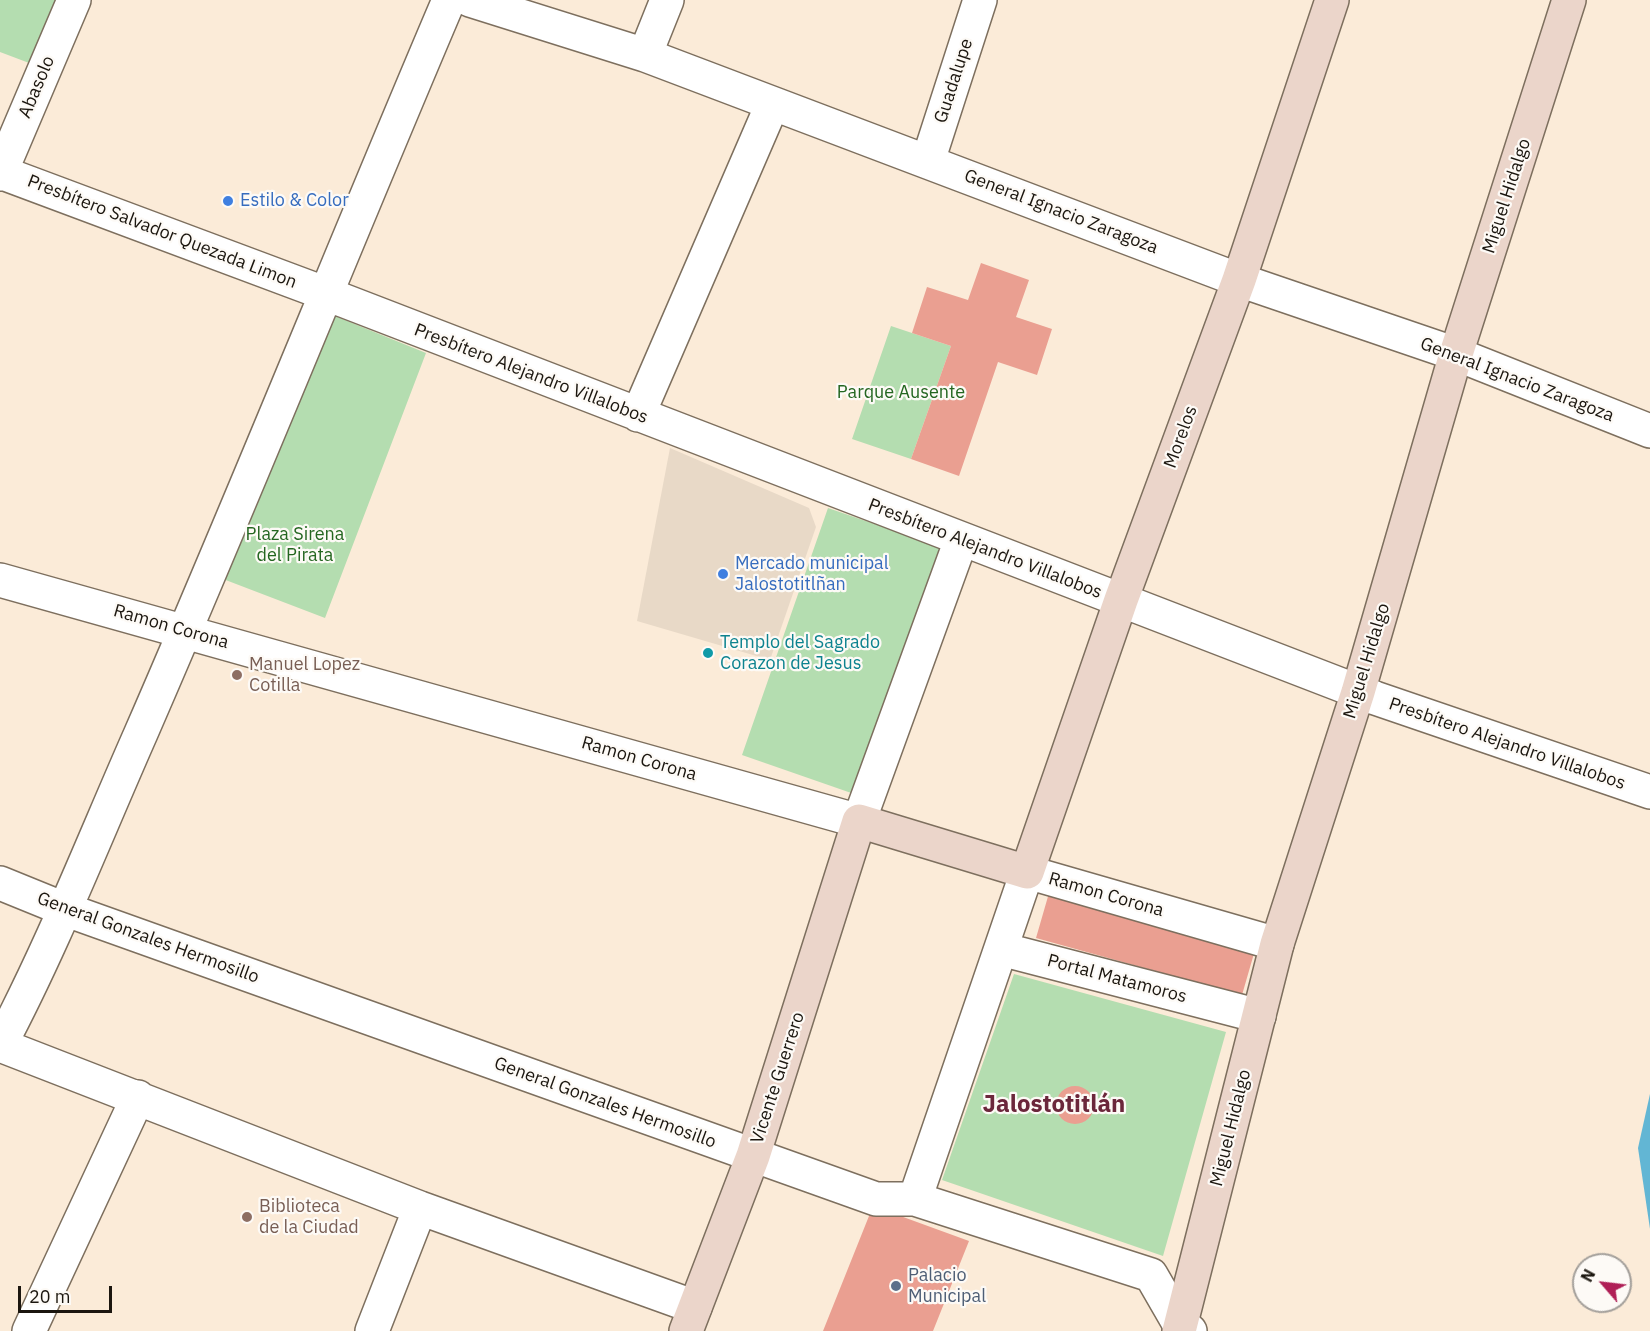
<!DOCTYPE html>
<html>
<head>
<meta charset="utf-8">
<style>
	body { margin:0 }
	#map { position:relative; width:1650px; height:1331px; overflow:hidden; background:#fbebd8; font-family:"IBM Plex Sans",sans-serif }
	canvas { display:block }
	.north { position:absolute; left:1572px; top:1253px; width:60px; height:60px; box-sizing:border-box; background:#fdfaf6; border:2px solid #a39f9a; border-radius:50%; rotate:298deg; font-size:16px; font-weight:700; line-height:24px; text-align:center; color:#1b160f }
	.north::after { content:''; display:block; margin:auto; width:21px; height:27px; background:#af1f56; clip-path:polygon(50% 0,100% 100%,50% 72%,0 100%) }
	.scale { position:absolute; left:18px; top:1286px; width:94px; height:27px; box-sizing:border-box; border:3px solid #1b160f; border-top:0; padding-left:8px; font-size:18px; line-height:21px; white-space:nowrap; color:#1b160f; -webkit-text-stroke:4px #fdfaf6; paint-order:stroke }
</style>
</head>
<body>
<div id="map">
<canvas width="1650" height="1331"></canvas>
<div class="north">N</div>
<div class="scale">20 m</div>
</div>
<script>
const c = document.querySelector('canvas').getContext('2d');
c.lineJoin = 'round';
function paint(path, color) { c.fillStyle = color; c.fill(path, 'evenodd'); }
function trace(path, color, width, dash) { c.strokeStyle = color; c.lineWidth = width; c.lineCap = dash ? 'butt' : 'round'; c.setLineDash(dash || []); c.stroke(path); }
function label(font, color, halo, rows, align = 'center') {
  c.font = font + ' "IBM Plex Sans",sans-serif'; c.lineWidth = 4.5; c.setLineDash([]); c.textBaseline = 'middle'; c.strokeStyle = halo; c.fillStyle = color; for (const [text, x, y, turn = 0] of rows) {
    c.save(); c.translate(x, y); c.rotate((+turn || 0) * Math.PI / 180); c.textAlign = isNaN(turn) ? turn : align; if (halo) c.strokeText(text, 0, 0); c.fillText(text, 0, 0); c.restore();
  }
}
paint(new Path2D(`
	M670,448L809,508L816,527L770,660L637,621Z`), '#e8d9c7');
paint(new Path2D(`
	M0,0H74L45,69L0,52Z
	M330,314L426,353L325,618L223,579Z
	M891,326L951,346L911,459L852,439Z
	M828,508L944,548L857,795L742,755Z
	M1014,974L1226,1032L1163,1256L942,1180Z`), '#b4ddb0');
paint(new Path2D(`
	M1650,1094V1229L1638,1148Z`), '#62b6d4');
paint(new Path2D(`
	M981,263L1029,280L1016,317L1052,329L1037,375L998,362L959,476L911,459L951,346L912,333L927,287L968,300Z
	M1049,893L1255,950L1242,995L1036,938Z
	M1056 1105a19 19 0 1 1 38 0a19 19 0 1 1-38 0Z
	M873,1206L969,1241L933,1331H823Z`), '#ea9f91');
const street = new Path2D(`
	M470,0L645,55L1239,280L1456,354L1650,431
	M645,55L667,0
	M928,161L980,0
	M0,172L324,293L1375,698L1650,792
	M0,174L74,0
	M638,415L772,105
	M0,580L859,821L961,540
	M0,883L64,909L876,1199H915L1151,1275L1181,1327L1190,1331
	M1001,949L1259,1016
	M0,1045C53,945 95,837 141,733C247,490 345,244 449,0
	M0,1045L420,1208L695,1307
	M915,1199L1027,872L1277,944
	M29,1331L138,1097
	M372,1331L420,1208`);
const secondary = new Path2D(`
	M686,1331L753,1156L859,821L1027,872L1121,600L1239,280L1332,0
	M1179,1331L1277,944L1358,692L1456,354L1569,0`);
trace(street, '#7d6f5e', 36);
trace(secondary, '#7d6f5e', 36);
trace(street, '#fff', 33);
trace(secondary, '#ebd5ca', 33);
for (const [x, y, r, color] of [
	[228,201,6,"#3f7fe0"],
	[723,574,6,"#3f7fe0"],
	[708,653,6,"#0f9aa8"],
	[237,675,6,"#8d6e63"],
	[247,1217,6,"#8d6e63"],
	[896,1286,6,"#5c6f8a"]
]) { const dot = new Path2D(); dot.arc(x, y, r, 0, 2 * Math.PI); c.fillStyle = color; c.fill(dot); trace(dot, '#fdfaf6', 2); }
label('18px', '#1b160f', '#fdfaf6', [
	["Guadalupe",954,81,-72],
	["Abasolo",37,87,-67],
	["Miguel Hidalgo",1507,196,-72],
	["General Ignacio Zaragoza",1061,212,21],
	["Presbítero Salvador Quezada Limon",162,232,21],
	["Presbítero Alejandro Villalobos",531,374,21],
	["General Ignacio Zaragoza",1517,380,21],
	["Morelos",1181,437,-70],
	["Presbítero Alejandro Villalobos",985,549,21],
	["Ramon Corona",171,627,16],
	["Miguel Hidalgo",1367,661,-73],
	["Presbítero Alejandro Villalobos",1507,744,19],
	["Ramon Corona",639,759,16],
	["Ramon Corona",1106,895,16],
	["General Gonzales Hermosillo",148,938,20],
	["Portal Matamoros",1117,979,15],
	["Vicente Guerrero",778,1078,-72],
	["General Gonzales Hermosillo",605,1103,20],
	["Miguel Hidalgo",1231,1128,-76]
]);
label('18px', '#366cbe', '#fdfaf6', [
	["Estilo & Color",240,201],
	["Mercado municipal",735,564],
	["Jalostotitlñan",735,585]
], 'left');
label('18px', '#246620', '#fdfaf6', [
	["Parque Ausente",901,393],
	["Plaza Sirena",295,535],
	["del Pirata",295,556]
]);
label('18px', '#0d838f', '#fdfaf6', [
	["Templo del Sagrado",720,643],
	["Corazon de Jesus",720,664]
], 'left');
label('18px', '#785e54', '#fdfaf6', [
	["Manuel Lopez",249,665],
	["Cotilla",249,686],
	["Biblioteca",259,1207],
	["de la Ciudad",259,1228]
], 'left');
label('18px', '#4e5e75', '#fdfaf6', [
	["Palacio",908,1276],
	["Municipal",908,1297]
], 'left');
label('bold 24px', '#6b273b', '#fdfaf6', [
	["Jalostotitlán",1054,1105]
]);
</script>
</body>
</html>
